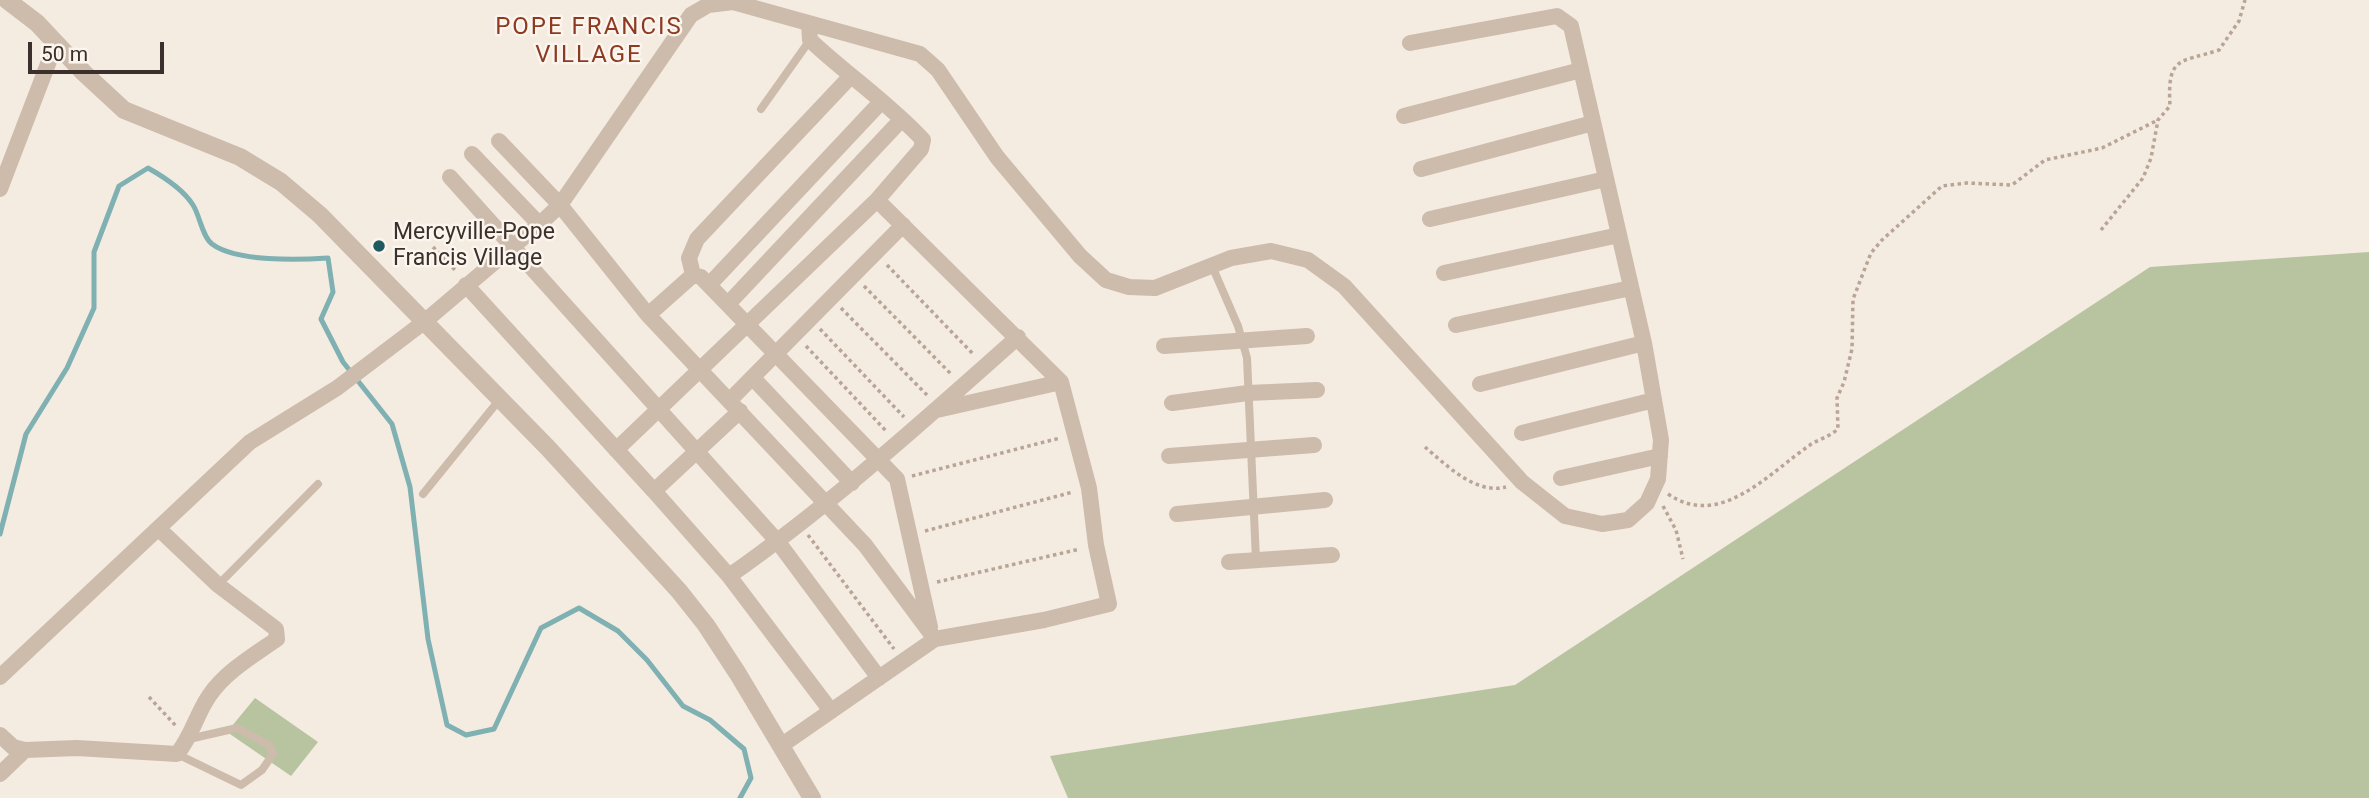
<!DOCTYPE html>
<html>
<head>
<meta charset="utf-8">
<style>
	body { margin:0 }
	#map { position:relative; width:2369px; height:798px; overflow:hidden; background:#f4ebe1; font-family:Roboto,sans-serif }
	canvas { display:block }
	.scale { position:absolute; left:28px; top:42px; width:136px; height:32px; box-sizing:border-box; border:4px solid #3b302b; border-top:0; padding-left:9px; font-size:21px; line-height:24px; white-space:nowrap; color:#3b302b; -webkit-text-stroke:5px #fbf5ee; paint-order:stroke }
</style>
</head>
<body>
<div id="map">
<canvas width="2369" height="798"></canvas>
<div class="scale">50 m</div>
</div>
<script>
const c = document.querySelector('canvas').getContext('2d');
c.lineJoin = 'round';
function paint(path, color) { c.fillStyle = color; c.fill(path, 'evenodd'); }
function trace(path, color, width, dash) { c.strokeStyle = color; c.lineWidth = width; c.lineCap = dash ? 'butt' : 'round'; c.setLineDash(dash || []); c.stroke(path); }
function label(font, color, halo, rows, align = 'center') {
  c.font = font + ' Roboto,sans-serif'; c.lineWidth = 5; c.setLineDash([]); c.textBaseline = 'middle'; c.strokeStyle = halo; c.fillStyle = color; for (const [text, x, y, turn = 0] of rows) {
    c.save(); c.translate(x, y); c.rotate((+turn || 0) * Math.PI / 180); c.textAlign = isNaN(turn) ? turn : align; if (halo) c.strokeText(text, 0, 0); c.fillText(text, 0, 0); c.restore();
  }
}
paint(new Path2D(`
	M2369,252V798H1068L1050,756L1515,685L2150,267Z
	M255,698L318,742L291,776L227,732Z`), '#b8c4a0');
trace(new Path2D(`
	M0,534L26,434L67,368L94,308V252L119,186L148,168C164,177 183,189 193,205C200,216 202,236 212,244C236,262 299,260 328,258L333,292L321,319L343,362L392,424L410,487L428,639L447,725L466,735L494,729L541,628L579,608L618,631L647,660L683,706L710,720L744,749L751,778L740,798`), '#7fb0b2', 5);
trace(new Path2D(`
	M2101,230L2143,178L2151,158L2158,120L2170,106C2167,55 2180,63 2219,50L2239,21L2245,0
	M433,247L456,271
	M887,265L974,355
	M864,286L952,375
	M841,308L927,395
	M820,329L904,417
	M806,346L887,432
	M1425,447C1446,465 1476,495 1506,487
	M912,476L1060,438
	M1668,494C1720,530 1769,473 1810,445C1819,439 1829,437 1838,429L1837,398L1844,382L1852,349L1853,299L1871,253L1882,240L1942,186L1967,183L2012,185L2045,160L2102,148L2158,120
	M1663,506L1676,530L1683,559
	M925,531L1073,492
	M808,535L894,649
	M937,582L1080,549
	M149,697L176,726`), '#b9a596', 3.5, [3.5, 3.5]);
trace(new Path2D(`
	M761,109L810,40
	M1212,266L1238,326L1247,358L1256,560
	M423,494L500,399
	M218,585L318,484
	M177,754L241,785L262,770L273,754L269,745L237,728L189,739`), '#cdbbac', 8);
trace(new Path2D(`
	M1404,116L1581,70
	M499,141L560,205L648,315L865,545L935,639
	M472,154L539,224
	M1421,169L1593,123
	M450,177L778,542L879,678
	M0,189L56,43
	M1430,219L1606,179
	M1444,273L1619,235
	M693,275L689,258L697,239L850,77
	M466,285L654,491
	M709,285L881,102
	M728,304L902,119
	M648,315L693,275L701,277L897,479L930,627
	M1456,325L1631,288
	M1164,346L1307,336
	M753,378L852,483
	M1480,384L1644,343
	M730,400L903,225
	M1172,403L1248,393L1317,390
	M937,410L1061,382
	M740,411L654,491L729,576L831,711
	M1522,433L1654,400
	M616,450L877,200L921,149L923,140C890,104 846,74 810,40L809,23
	M1169,456L1314,445
	M1561,478L1660,456
	M1177,514L1325,500
	M1229,562L1332,555
	M729,576C832,504 924,420 1018,337
	M0,677L250,442L337,388L424,322L543,221L560,205L691,15L708,5L733,2L920,54L938,70L997,157L1080,256L1106,280L1129,287L1155,288L1231,258L1271,251L1308,260L1344,286L1522,482L1565,516L1602,524L1628,520L1647,503L1658,479L1661,440L1644,343L1571,26L1557,16L1410,43
	M0,735L13,747L25,750L77,748L177,754C192,736 196,715 209,696C225,672 254,655 277,639L276,629L218,585L159,529
	M782,745L935,639L1044,620L1109,604L1096,545L1089,488L1061,382L877,200
	M0,774L25,750`), '#cdbbac', 16);
trace(new Path2D(`
	M7,0L37,23L84,73L124,110L240,157L281,182L320,215L548,448L679,591L706,625L738,674L812,798`), '#cdbbac', 18);
for (const [x, y, r, color] of [
	[379,246,7,"#1f5a5e"]
]) { const dot = new Path2D(); dot.arc(x, y, r, 0, 2 * Math.PI); c.fillStyle = color; c.fill(dot); trace(dot, '#fbf5ee', 2.5); }
label('23px', '#3b302b', '#fbf5ee', [
	["Mercyville-Pope",393,233],
	["Francis Village",393,259]
], 'left');
c.letterSpacing = '2px';
label('24px', '#8c3b22', '#fbf5ee', [
	["POPE FRANCIS",589,28],
	["VILLAGE",589,56]
]);
c.letterSpacing = '0px';
</script>
</body>
</html>
